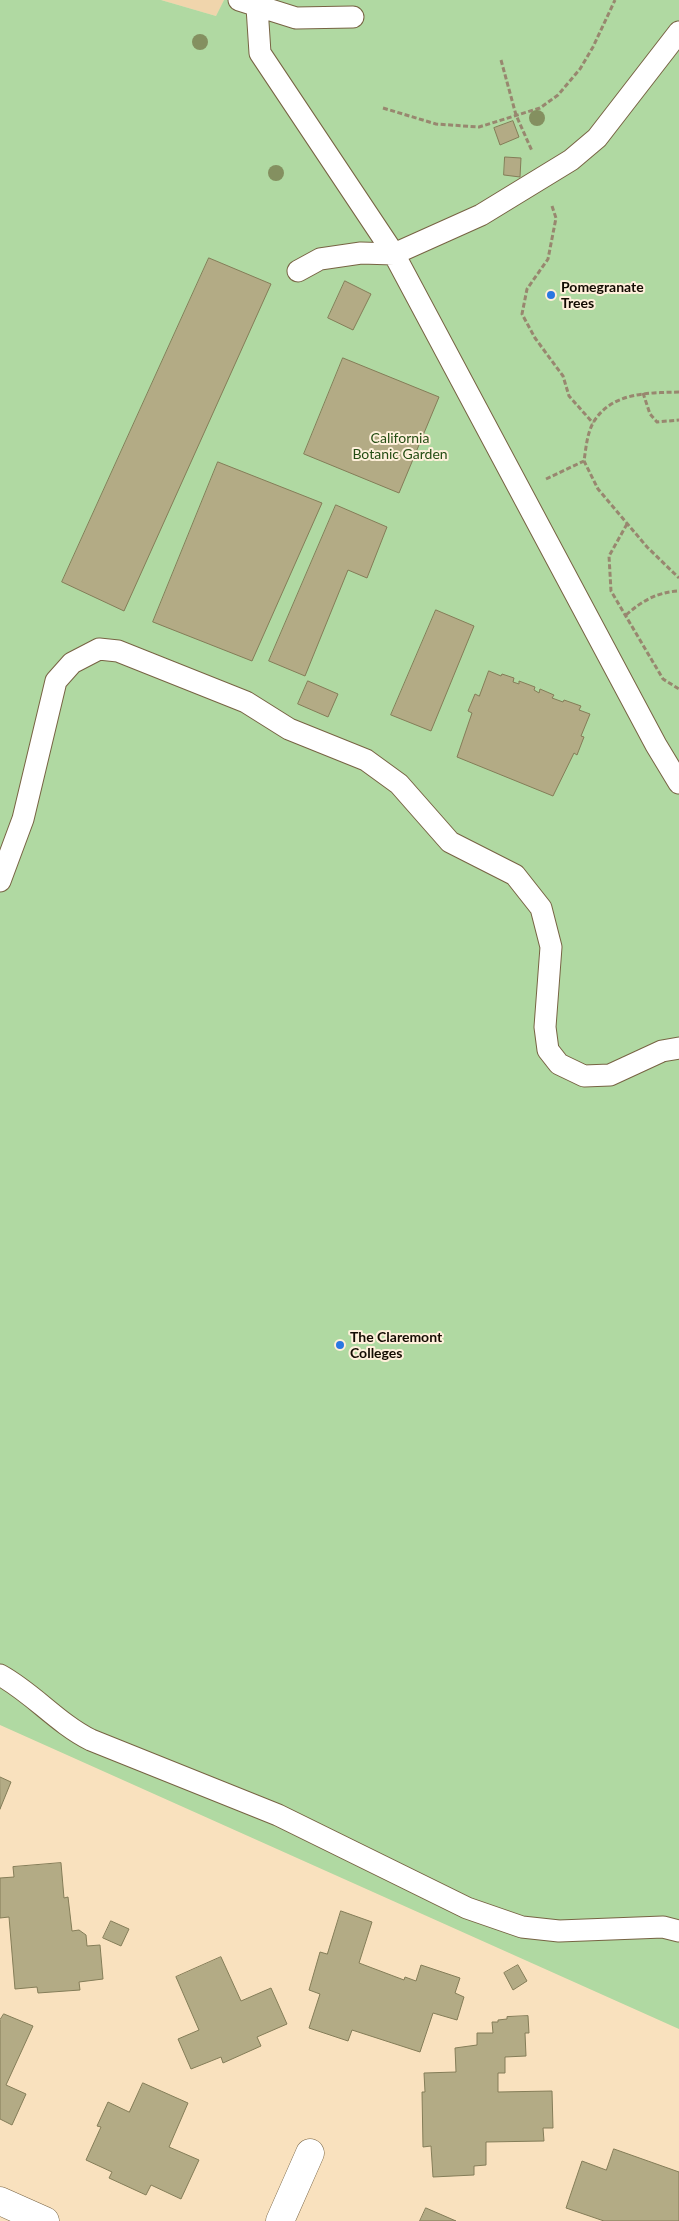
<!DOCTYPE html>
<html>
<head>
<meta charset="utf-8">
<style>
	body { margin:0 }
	canvas { display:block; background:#f9e1be }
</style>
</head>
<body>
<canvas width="679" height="2221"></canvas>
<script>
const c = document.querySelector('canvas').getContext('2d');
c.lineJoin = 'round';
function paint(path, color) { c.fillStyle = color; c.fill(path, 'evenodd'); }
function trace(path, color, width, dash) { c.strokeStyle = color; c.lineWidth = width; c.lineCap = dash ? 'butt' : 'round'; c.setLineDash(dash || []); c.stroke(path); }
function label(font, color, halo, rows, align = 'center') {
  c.font = font + ' Lato,sans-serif'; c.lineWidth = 4; c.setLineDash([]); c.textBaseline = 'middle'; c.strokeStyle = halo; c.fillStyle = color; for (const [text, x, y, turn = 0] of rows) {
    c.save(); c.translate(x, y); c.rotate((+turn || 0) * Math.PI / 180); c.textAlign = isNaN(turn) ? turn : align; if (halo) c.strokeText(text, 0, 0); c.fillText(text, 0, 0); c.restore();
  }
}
paint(new Path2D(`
	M161,0H224L216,16Z`), '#f0d5ac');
paint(new Path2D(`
	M0,0H161L216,16L224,0H679V2029L0,1725Z`), '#b0d9a2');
const building = new Path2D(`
	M513,121L519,137L500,145L494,128Z
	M505,157L521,158L520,177L504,175Z
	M209,258L271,284L124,611L62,582Z
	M345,281L371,294L353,330L328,318Z
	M343,358L439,397L399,493L304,454Z
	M218,462L322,503L252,661L153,622Z
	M336,505L387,527L367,578L348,570L305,676L269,661Z
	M436,610L474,626L431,731L391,715Z
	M489,671L501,676L502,674L514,678L513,682L519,684V681L535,687L534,690L539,693L540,689L554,695L552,698L563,702L564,700L581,706L579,710L590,714L581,736L584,737L577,755L574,753L553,796L457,757L472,713L468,711L475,694L479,696Z
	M308,681L338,694L328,717L298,704Z
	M0,1777L11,1782L0,1809Z
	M61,1863L64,1898L68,1897L72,1931L79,1930L86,1935L87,1946L100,1945L103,1979L79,1982L80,1990L38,1993L37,1987L15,1989L9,1917L0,1918V1878L14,1877L13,1867Z
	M341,1911L372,1922L359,1963L404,1980L405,1977L416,1981L421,1965L460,1978L455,1993L464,1997L457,2020L433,2013L420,2052L352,2030L348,2041L309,2028L320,1994L309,1990L320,1952L327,1954Z
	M111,1921L129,1929L121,1946L103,1938Z
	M221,1957L241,2001L271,1988L287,2024L257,2037L261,2046L223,2063L221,2057L191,2069L178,2039L199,2030L176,1977Z
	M518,1965L527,1981L513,1990L504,1973Z
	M4,2014L33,2026L6,2085L26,2094L12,2125L0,2119V2020Z
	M528,2016L529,2033H525L526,2056L505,2057V2073H498V2092L552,2091L553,2128H543L544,2141L486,2142V2165L474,2166V2175L433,2177L431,2146L423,2147L422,2092H425L424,2073L456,2072L455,2048L477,2045V2033H493L492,2022H498V2020L507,2019V2017Z
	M143,2083L188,2103L169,2147L199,2160L181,2199L151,2185L146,2195L109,2178L112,2172L86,2160L101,2127L97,2126L108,2102L129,2112Z
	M614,2149L679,2172V2221H604L566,2208L582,2161L606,2170Z
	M426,2208L456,2221H420Z`);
paint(building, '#b3ab85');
trace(building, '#847d58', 1);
const service = new Path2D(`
	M239,0L296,18L353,17
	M257,7L260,53L394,254L656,745L679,783
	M298,271L320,259L361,253L394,254L481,215L571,160L597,138L679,32
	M0,881L23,819L56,681L72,663L99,649L118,651L246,702L289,729L366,760L399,784L450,842L515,875L541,908L551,947L545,1027L548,1050L559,1064L584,1076L610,1075L662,1051L679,1048
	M0,1675C33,1693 57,1723 91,1740L278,1815L467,1908L522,1927L559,1931L663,1927L679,1931`);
const minor = new Path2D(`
	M0,2201L45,2221
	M280,2221L310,2153`);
trace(service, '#776343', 23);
trace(minor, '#776343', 29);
trace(new Path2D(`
	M501,60L516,115L532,151
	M383,108L436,124L479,127L540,108L558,95L580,69L593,47L615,0
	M552,206L556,218L548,259L527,289L522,314L535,338L563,376L569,396L593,423
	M679,392C647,393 611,392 593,423C587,434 586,448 584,461L598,489L647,547L679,578
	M643,393L650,414L657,422L679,420
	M546,479L584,461
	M627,524L609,556L611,591L663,679L679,689
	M626,615C642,601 657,592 679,591`), '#98876f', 3, [5, 2.5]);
trace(service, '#fff', 21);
trace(minor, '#fff', 28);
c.fillStyle = '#849060';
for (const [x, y] of [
	[200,42],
	[537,118],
	[276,173]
]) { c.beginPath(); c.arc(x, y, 8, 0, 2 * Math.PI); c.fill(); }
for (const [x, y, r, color] of [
	[551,295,5,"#2a77e2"],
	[340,1345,5,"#2a77e2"]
]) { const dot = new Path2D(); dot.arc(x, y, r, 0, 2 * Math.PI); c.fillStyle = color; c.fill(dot); trace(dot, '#fff0db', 2); }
label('bold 14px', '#130b02', '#fff0db', [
	["Pomegranate",561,287],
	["Trees",561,303],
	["The Claremont",350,1337],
	["Colleges",350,1353]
], 'left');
label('14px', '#254d14', '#fff0db', [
	["California",400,438],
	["Botanic Garden",400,454]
]);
</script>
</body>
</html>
